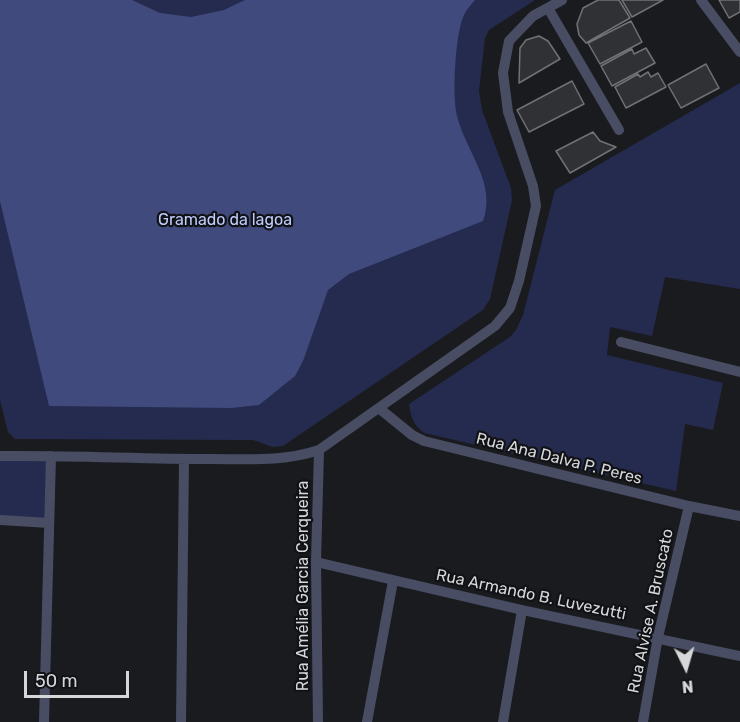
<!DOCTYPE html>
<html>
<head>
<meta charset="utf-8">
<style>
	body { margin:0 }
	#map { position:relative; width:740px; height:722px; overflow:hidden; background:#1a1b1e; font-family:Rubik,sans-serif }
	canvas { display:block }
	.north { position:absolute; left:656px; top:638px; width:60px; height:60px; -webkit-text-stroke:4px #111215; paint-order:stroke; rotate:175deg; font-size:16px; font-weight:700; line-height:24px; text-align:center; color:#d6d7d9 }
	.north::after { content:''; display:block; margin:auto; width:21px; height:27px; background:#d6d7d9; clip-path:polygon(50% 0,100% 100%,50% 72%,0 100%) }
	.scale { position:absolute; left:24px; top:671px; width:105px; height:27px; box-sizing:border-box; border:3px solid #d6d7d9; border-top:0; padding-left:8px; font-size:18px; line-height:21px; white-space:nowrap; color:#d6d7d9; -webkit-text-stroke:4px #111215; paint-order:stroke }
</style>
</head>
<body>
<div id="map">
<canvas width="740" height="722"></canvas>
<div class="north">N</div>
<div class="scale">50 m</div>
</div>
<script>
const c = document.querySelector('canvas').getContext('2d');
c.lineJoin = 'round';
function paint(path, color) { c.fillStyle = color; c.fill(path, 'evenodd'); }
function trace(path, color, width, dash) { c.strokeStyle = color; c.lineWidth = width; c.lineCap = dash ? 'butt' : 'round'; c.setLineDash(dash || []); c.stroke(path); }
function label(font, color, halo, rows, align = 'center') {
  c.font = font + ' Rubik,sans-serif'; c.lineWidth = 4.5; c.setLineDash([]); c.textBaseline = 'middle'; c.strokeStyle = halo; c.fillStyle = color; for (const [text, x, y, turn = 0] of rows) {
    c.save(); c.translate(x, y); c.rotate((+turn || 0) * Math.PI / 180); c.textAlign = isNaN(turn) ? turn : align; if (halo) c.strokeText(text, 0, 0); c.fillText(text, 0, 0); c.restore();
  }
}
paint(new Path2D(`
	M0,0H535L489,30L485,38L479,91L482,110L511,188L512,200L490,299L483,310L283,446L273,447L253,440L15,439L8,432L0,400Z
	M740,83V289L665,277L652,336L610,327L607,355L723,383L713,430L685,424L676,491L424,433C413,424 411,418 409,404L510,337L516,330L523,315L555,190Z
	M0,459H49L46,519L0,517Z`), '#252b4e');
paint(new Path2D(`
	M0,0H132L160,13L191,17L224,10L245,0H475C471,5 466,10 464,15C455,34 452,95 457,116C466,152 497,183 483,221L349,274L328,290L303,361L295,376L259,405L231,408L49,406L0,201Z`), '#404a7c');
const building = new Path2D(`
	M598,0H619L630,18L586,43L579,35L577,24L583,8Z
	M622,0H663L632,17Z
	M719,0H740V12L729,18Z
	M631,21L642,42L600,64L588,43Z
	M539,36L548,41L560,59L519,83L520,48L526,40Z
	M646,48L655,63L612,86L601,66L632,49L634,54Z
	M706,64L719,88L681,108L668,85Z
	M648,72L651,77L658,73L666,87L626,108L615,87L638,74L640,77Z
	M572,81L584,104L529,132L517,110Z
	M593,132L600,141L616,147L570,173L556,151Z`);
paint(building, '#303135');
trace(building, '#707276', 1.5);
trace(new Path2D(`
	M701,0L740,52
	M548,8L619,130
	M621,342L740,372
	M380,409L412,435L424,441L689,506L740,516
	M0,456C70,455 140,459 210,459C248,459 283,462 319,450L495,326L510,308L519,281L536,206L533,186L508,112L503,73L509,41L533,16L562,0
	M0,520L49,523
	M316,562L522,610L740,656
	M44,722L51,456
	M181,722L184,459
	M318,722L316,562L319,450
	M367,722L393,581
	M503,722L522,610
	M643,722L658,637L689,506`), '#484d64', 10);
label('16px', '#bfccfc', '#111215', [
	["Gramado da lagoa",225,220]
]);
label('16px', '#d6d7d9', '#111215', [
	["Rua Ana Dalva P. Peres",559,459,14],
	["Rua Amélia Garcia Cerqueira",303,586,-90],
	["Rua Armando B. Luvezutti",531,595,12],
	["Rua Alvise A. Bruscato",651,611,-78]
]);
</script>
</body>
</html>
